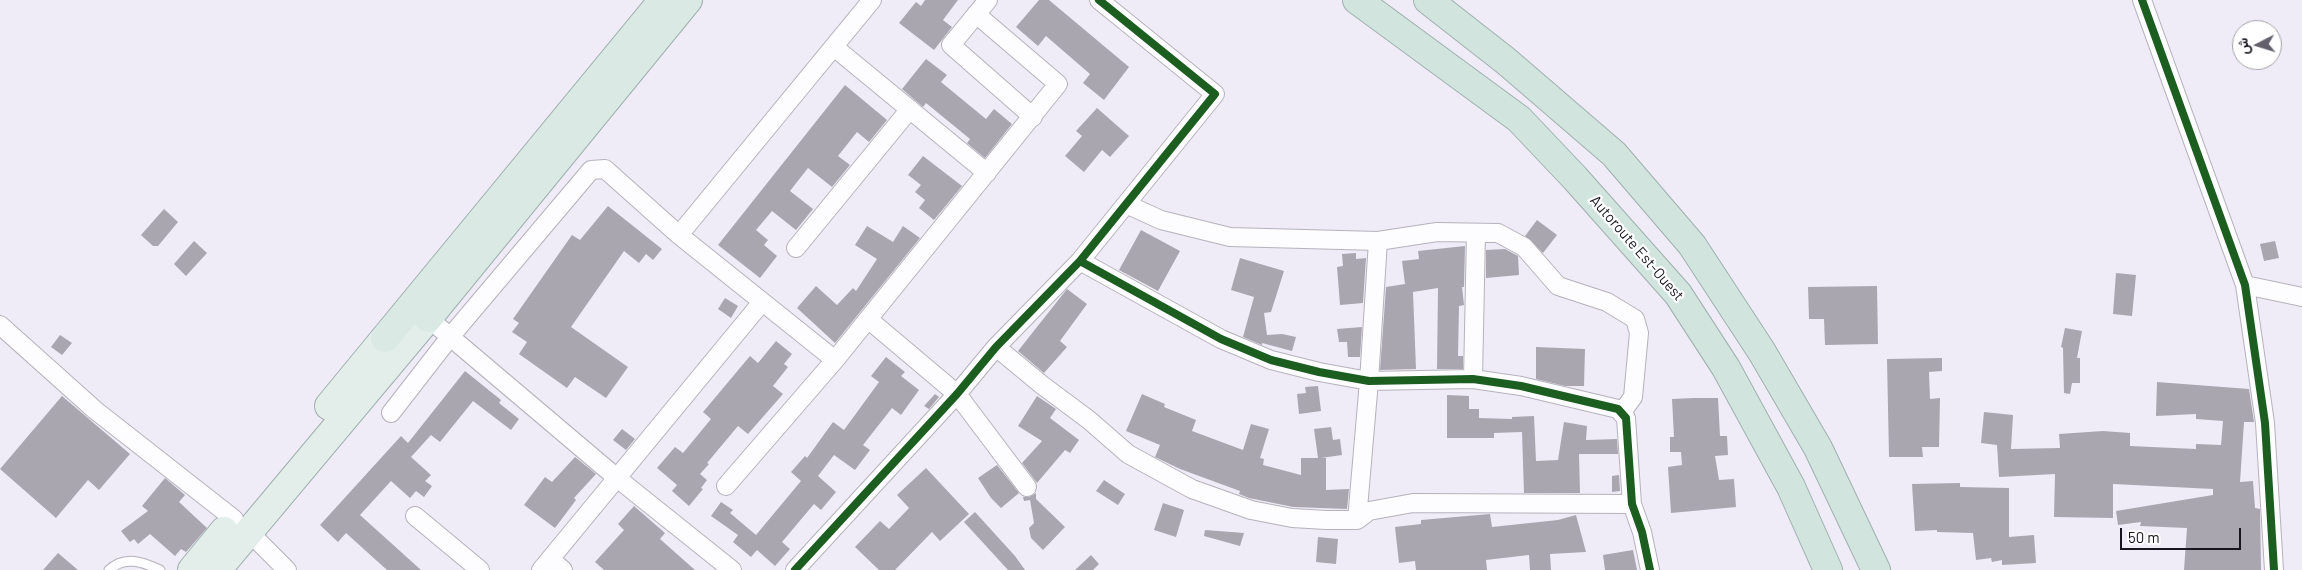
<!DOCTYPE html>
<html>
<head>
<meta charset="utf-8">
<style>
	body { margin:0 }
	#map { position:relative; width:2302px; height:570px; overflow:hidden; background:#efecf8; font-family:Barlow,Vazirmatn,sans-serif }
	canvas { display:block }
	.north { position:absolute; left:2232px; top:20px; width:50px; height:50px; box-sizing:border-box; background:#fff; border:1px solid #a3a1a5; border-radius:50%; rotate:265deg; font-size:14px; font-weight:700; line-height:20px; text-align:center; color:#18151f }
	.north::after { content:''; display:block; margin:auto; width:18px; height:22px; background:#63606b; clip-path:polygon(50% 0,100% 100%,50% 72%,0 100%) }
	.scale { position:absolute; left:2120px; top:528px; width:121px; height:22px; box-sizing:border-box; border:2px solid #18151f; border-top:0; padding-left:6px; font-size:15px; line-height:18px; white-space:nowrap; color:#18151f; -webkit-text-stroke:4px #fff; paint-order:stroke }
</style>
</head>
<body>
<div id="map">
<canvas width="2302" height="570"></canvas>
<div class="north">ش</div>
<div class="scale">50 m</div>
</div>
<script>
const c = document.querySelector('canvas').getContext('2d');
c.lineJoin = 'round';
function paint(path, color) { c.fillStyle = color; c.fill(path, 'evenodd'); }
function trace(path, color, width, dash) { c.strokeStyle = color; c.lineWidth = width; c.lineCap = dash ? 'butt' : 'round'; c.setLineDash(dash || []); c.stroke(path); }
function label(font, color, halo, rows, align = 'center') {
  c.font = font + ' Barlow,sans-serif'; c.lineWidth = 4.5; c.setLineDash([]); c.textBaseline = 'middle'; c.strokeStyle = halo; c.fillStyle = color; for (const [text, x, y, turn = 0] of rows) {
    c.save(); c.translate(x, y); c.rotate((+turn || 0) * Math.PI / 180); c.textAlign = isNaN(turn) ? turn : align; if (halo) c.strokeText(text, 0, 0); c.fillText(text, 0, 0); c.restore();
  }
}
paint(new Path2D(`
	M925,0H958L943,20L952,27L934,50L899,23L916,2L921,6Z
	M1039,0H1049L1129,67L1104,100L1083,83L1090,74L1046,36L1038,46L1016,27Z
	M926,59L947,75L941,82L986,119L994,109L1012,124L985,158L967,143L970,139L926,103L923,107L902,89Z
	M845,85L887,120L869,142L857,132L838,156L850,165L832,187L808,168L790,191L813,209L796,230L772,211L756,230L768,240L764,245L777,256L760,278L718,245Z
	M1097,108L1129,136L1110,157L1102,150L1084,172L1065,156L1082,136L1076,131Z
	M923,156L962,186L934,220L919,208L925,200L915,192L921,185L908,175Z
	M608,206L662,249L653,260L646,254L639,263L624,251L571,327L628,367L606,398L575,377L567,388L519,354L527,342L512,332L519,323L513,319L572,235L580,240Z
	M164,209L178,222L158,246H153L141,235Z
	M1537,220L1557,235L1543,253L1525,236Z
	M867,226L893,242L903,226L920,238L835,343L797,308L816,286L837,305L853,288L856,291L877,259L855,245Z
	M1141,230L1180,251L1158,291L1119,270Z
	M194,241L207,253L186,276L174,264Z
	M2275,241L2279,258L2264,261L2260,244Z
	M1465,246L1464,287H1462L1464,305L1459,306L1458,356H1463V369H1437L1438,288L1413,292L1416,369L1380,370L1386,287L1405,284L1402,261L1419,259L1418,251Z
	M1505,249L1518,256L1519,275L1486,278V250Z
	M1356,253V259L1366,258L1363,303L1340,305L1337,267L1343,266L1342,254Z
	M1240,258L1284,271L1271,312L1264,313L1267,335L1282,334L1296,337L1292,351L1262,343V345L1243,337L1254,297L1231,290Z
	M2116,273L2136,275L2132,316L2113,314Z
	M1877,286L1878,344L1825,345L1824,319H1809L1808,287Z
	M1067,289L1087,304L1060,341L1067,347L1044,373L1018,351Z
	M725,298L738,306L731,318L718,309Z
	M1362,327L1360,357H1348L1347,342H1339L1337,329Z
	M2065,328L2082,331L2077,358H2080V383H2072L2070,394L2064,393L2063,348L2061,347Z
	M60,335L72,343L62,355L51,347Z
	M776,341L792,354L784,364L788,367L773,386L783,394L748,434L738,426L707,463L709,464L700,474L707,480L701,488L703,489L689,506L672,491L677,485L657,468L675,447L683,453L711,419L703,412L750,356L758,363Z
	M1536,347L1585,349L1584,386H1565L1536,379Z
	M886,357L905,372L901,376L919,390L901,415L892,408L863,445L870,450L855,470L834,455L818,476L836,492L821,510L814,504L782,542L790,549L775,566L757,550L751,557L733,542L738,535L711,516L721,502L733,510L730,513L756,535L801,481L791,472L805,456L807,458L833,422L844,430L879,382L871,376Z
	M1942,358V371L1929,372L1930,399L1940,398L1939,447H1922L1923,457H1889L1887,359Z
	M465,371L501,400L499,403L519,419L511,430L473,401L440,442L431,435L411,457L431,475L425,481L432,486L424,497L416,491L410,498L391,481L360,515L421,570H387L346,533L338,542L320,525L401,436L408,443Z
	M2157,382L2249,389L2254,422H2244L2240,482L2253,481L2255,508L2260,509L2261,570H2184L2187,528L2140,526L2141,522L2118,525L2116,511L2213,495V489L2113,484V518L2054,517L2055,474L1999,477L1997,445L1981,443L1984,412L2013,415L2011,449L2060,448L2059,434L2103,431L2130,433V446L2196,449V444L2221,445L2223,421L2196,419V414L2156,416Z
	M1318,386L1321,411L1299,414L1297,394L1306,393L1305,387Z
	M935,394L939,397L929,409L924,406Z
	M1142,394L1165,404L1164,407L1196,420L1192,431L1243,450L1251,424L1269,429L1260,458L1264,459L1263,465L1301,475V458H1318L1314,429L1331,427L1333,440L1340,439L1342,455L1321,458H1326V490L1349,489L1347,509L1293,507L1249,498L1239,494L1240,491L1180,469L1155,457L1160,445L1126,431Z
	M1447,395L1469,396V409H1479V418L1512,419V417L1534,416L1536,461L1558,460L1564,422L1587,426L1586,440L1617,439L1618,454H1579L1580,493H1524L1522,432L1494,433V438H1447Z
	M62,396L130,454L99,490L88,480L56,518L0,469Z
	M1037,396L1056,409L1050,418L1079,440L1070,453L1065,450L1037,483L1022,463L1042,441L1018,426Z
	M1694,398H1718L1720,436H1727L1728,455L1715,456L1719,480L1734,479L1736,507L1671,513L1668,467L1682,465L1681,452H1670V437H1674L1672,399Z
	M622,429L635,439L626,450L613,440Z
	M575,457L596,474L574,498L576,500L555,528L524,505L545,477L552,482Z
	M997,465L1019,493L1001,508L991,498L978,478Z
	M926,468L969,514L940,541L932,532L895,570H879L855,547L880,521L889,529L909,508L897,495Z
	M1619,475L1620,491L1612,492V476Z
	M165,478L185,495L179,502L207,528L186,552L181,549L175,556L150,534L138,544L134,539L130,542L121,531L148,511L142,506Z
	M1104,480L1125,494L1118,505L1096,491Z
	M1960,483V487L2009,488V537L2034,535L2036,563L2002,565V560L1992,562L1991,558L1976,560L1973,533L1937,532V530L1915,531L1912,484Z
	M1036,493V499L1065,527L1043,550L1031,538L1029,528L1034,523L1030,500L1024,501L1023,497H1029Z
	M1163,503L1184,510L1176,537L1154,530Z
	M634,506L665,533L660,539L695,570H604L595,562L624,530L618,524Z
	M975,512L1015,556L1025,570H1008L964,522Z
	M1490,514L1492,527L1558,520L1576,515L1586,552L1550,554L1551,570H1530L1529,555L1486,560L1487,570H1416L1415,561L1399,563L1395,527L1421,524V520Z
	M1205,530L1244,533L1240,546L1204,536Z
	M1318,537L1338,539L1336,564L1316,562Z
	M1633,550L1637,570H1605L1603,555Z
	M58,553L78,570H43Z
	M1091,555L1099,564L1093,570H1075Z`), '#a9a6b0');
const service = new Path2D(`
	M109,570C125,555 143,562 160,570`);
const minor = new Path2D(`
	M988,0L951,45L1033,117
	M2142,0L2245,285L2265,423L2274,570
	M834,47L987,173
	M1126,204L1161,220L1230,237L1378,241L1437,232L1498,233L1524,247L1558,286L1607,302L1635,319L1639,333L1633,397L1622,412
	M796,248L910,109
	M1080,261L1221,339L1271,360L1319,372L1369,381L1473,379L1521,386L1618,409L1626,418L1632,504L1642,532L1650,570
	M2245,285L2302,297
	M428,318L617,478L732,570
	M868,319L957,394L1027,487
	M0,325L95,410L234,519
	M996,347L1042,385L1089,420L1128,454L1192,489L1251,510L1292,518L1326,520H1357L1369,511L1413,503L1632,504
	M835,360L679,235L872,0
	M1473,379L1476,233
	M391,413L450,337L591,170L605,169L679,235
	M726,486L835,360L1058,84L976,14
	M415,516L480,570
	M1357,520L1369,381L1378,241
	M248,531L287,570
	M550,559L563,570
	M541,570L762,302
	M795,570L957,394L996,347L1080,261L1215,94L1099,0`);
const primary = new Path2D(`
	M329,406L385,338
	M192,570L224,531
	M217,570L428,318`);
const trunk = new Path2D(`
	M428,318L688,0
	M385,338L663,0`);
const motorway = new Path2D(`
	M1357,0L1519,119L1575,178L1678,294L1726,368L1791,487L1828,570
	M1428,0L1506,61L1614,154L1692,245L1762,352L1818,448L1876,570`);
trace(service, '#b5b2bc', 11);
trace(minor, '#b5b2bc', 20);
trace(primary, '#9fb0ae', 30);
trace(trunk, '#9fb0ae', 30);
trace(motorway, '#9fb0ae', 30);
trace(service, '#fdfcfe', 9);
trace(minor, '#fdfcfe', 18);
trace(primary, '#e3eeea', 28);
trace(trunk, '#dae9e4', 28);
trace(motorway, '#d2e4de', 28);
trace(new Path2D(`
	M2142,0L2245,285L2265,423L2274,570
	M1080,261L1221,339L1271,360L1319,372L1369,381L1473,379L1521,386L1618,409L1626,418L1632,504L1642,532L1650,570
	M795,570L957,394L996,347L1080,261L1215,94L1099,0`), '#1b5e20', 8);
label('15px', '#18151f', '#fff', [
	["Autoroute Est-Ouest",1637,248,49]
]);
</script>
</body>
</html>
